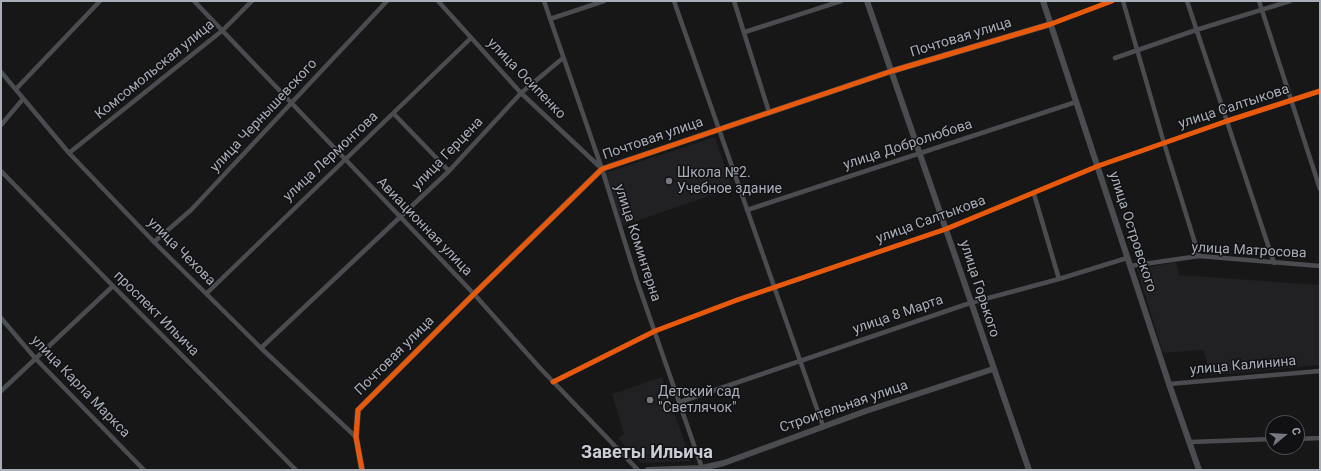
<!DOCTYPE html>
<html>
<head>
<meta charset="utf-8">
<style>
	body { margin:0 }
	#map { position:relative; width:1321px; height:471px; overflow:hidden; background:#171717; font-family:Roboto,sans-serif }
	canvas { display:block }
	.frame { position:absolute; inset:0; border:2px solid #a8adb8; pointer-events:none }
	.north { position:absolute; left:1265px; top:415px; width:40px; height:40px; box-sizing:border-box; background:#111113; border:1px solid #4d4f55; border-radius:50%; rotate:72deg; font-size:11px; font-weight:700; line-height:16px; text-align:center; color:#a8adb8 }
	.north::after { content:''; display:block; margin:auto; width:14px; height:18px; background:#757880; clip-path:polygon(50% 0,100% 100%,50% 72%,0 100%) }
</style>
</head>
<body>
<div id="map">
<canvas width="1321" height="471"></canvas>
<div class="frame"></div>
<div class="north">С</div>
</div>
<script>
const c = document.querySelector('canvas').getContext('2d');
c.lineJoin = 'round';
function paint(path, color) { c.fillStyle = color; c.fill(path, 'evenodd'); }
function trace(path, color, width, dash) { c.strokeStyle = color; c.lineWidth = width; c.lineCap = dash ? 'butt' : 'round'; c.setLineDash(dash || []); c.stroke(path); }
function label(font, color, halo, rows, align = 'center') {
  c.font = font + ' Roboto,sans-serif'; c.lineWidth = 3; c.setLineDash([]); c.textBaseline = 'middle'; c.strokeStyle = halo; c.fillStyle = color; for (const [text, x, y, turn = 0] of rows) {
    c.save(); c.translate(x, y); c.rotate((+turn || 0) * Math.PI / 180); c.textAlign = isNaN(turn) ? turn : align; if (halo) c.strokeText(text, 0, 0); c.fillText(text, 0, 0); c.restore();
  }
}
paint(new Path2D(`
	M715,137L732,188L622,226L605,173Z
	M1176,262L1179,275L1320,285V365L1211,375L1203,350L1163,353L1137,269Z
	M662,377L691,461L640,463L618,438L624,434L612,394Z`), '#212123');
trace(new Path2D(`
	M194,1L474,294L540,368L638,470
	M438,1L521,93L601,168
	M544,1L602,169L637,281L702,468
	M674,1L823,426
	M734,1L769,112
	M1123,1L1164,143L1199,256
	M1187,1L1274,263
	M1259,1L1320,189
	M550,19L604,1
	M1051,24L1112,1
	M745,32L841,1
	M1115,58L1196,30L1290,1
	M1,72L69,153L154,242L261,348L356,437
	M16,89L100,1
	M394,114L449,171
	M1,125L23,99
	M69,153L223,30L252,1
	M1,171L113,286L296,470
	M1034,194L1059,279
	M747,210L1076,102
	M154,242L191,210L387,1
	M1130,266L1199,256L1320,266
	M207,293L471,38
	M1,318L35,358L144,470
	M261,348L449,171L521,93L563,58
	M553,382L655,331L737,300L946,229L1098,166L1227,121L1320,91
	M1169,384L1320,371
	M1,391L113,286
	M680,402L970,303L1059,279L1127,258
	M1297,439L1320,438
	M1190,442L1273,439`), '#4b4c50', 4.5);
trace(new Path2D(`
	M867,1L1029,470
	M1043,1L1169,384L1199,470
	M362,470L356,437L358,410L474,294L602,169L892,71L1051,24
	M648,470L702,468L724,463L866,411L993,369`), '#4b4c50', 6);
trace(new Path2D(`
	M553,382L655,331L737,300L946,229L1098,166L1227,121L1320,91
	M362,470L356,437L358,410L474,294L602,169L892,71L1051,24L1112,1`), '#e8590c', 5);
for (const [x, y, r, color] of [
	[669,181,4,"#757880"],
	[650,400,4,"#757880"]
]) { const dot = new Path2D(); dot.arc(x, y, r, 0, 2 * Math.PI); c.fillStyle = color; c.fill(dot); trace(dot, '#111113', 1.5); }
label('14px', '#a8adb8', '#111113', [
	["Почтовая улица",961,38,-17],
	["Комсомольская улица",155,70,-39],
	["улица Осипенко",526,79,46],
	["улица Салтыкова",1234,107,-18],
	["улица Чернышевского",264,116,-47],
	["Почтовая улица",653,139,-19],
	["улица Добролюбова",908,145,-18],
	["улица Герцена",448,154,-46],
	["улица Лермонтова",331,157,-43],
	["улица Салтыкова",931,220,-20],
	["Авиационная улица",424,227,46],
	["улица Островского",1132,232,72],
	["улица Коминтерна",637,243,72],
	["улица Матросова",1249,251,3],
	["улица Чехова",181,252,45],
	["улица Горького",979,289,72],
	["проспект Ильича",156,314,45],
	["улица 8 Марта",898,315,-19],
	["Почтовая улица",395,356,-45],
	["улица Калинина",1243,366,-5],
	["улица Карла Маркса",80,387,46],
	["Строительная улица",844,407,-19]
]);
label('14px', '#a8adb8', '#111113', [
	["Школа №2.",677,173],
	["Учебное здание",677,189],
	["Детский сад",658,392],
	["\"Светлячок\"",658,408]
], 'left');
label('bold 18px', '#c9ccd4', '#111113', [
	["Заветы Ильича",647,453]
]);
</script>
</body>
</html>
